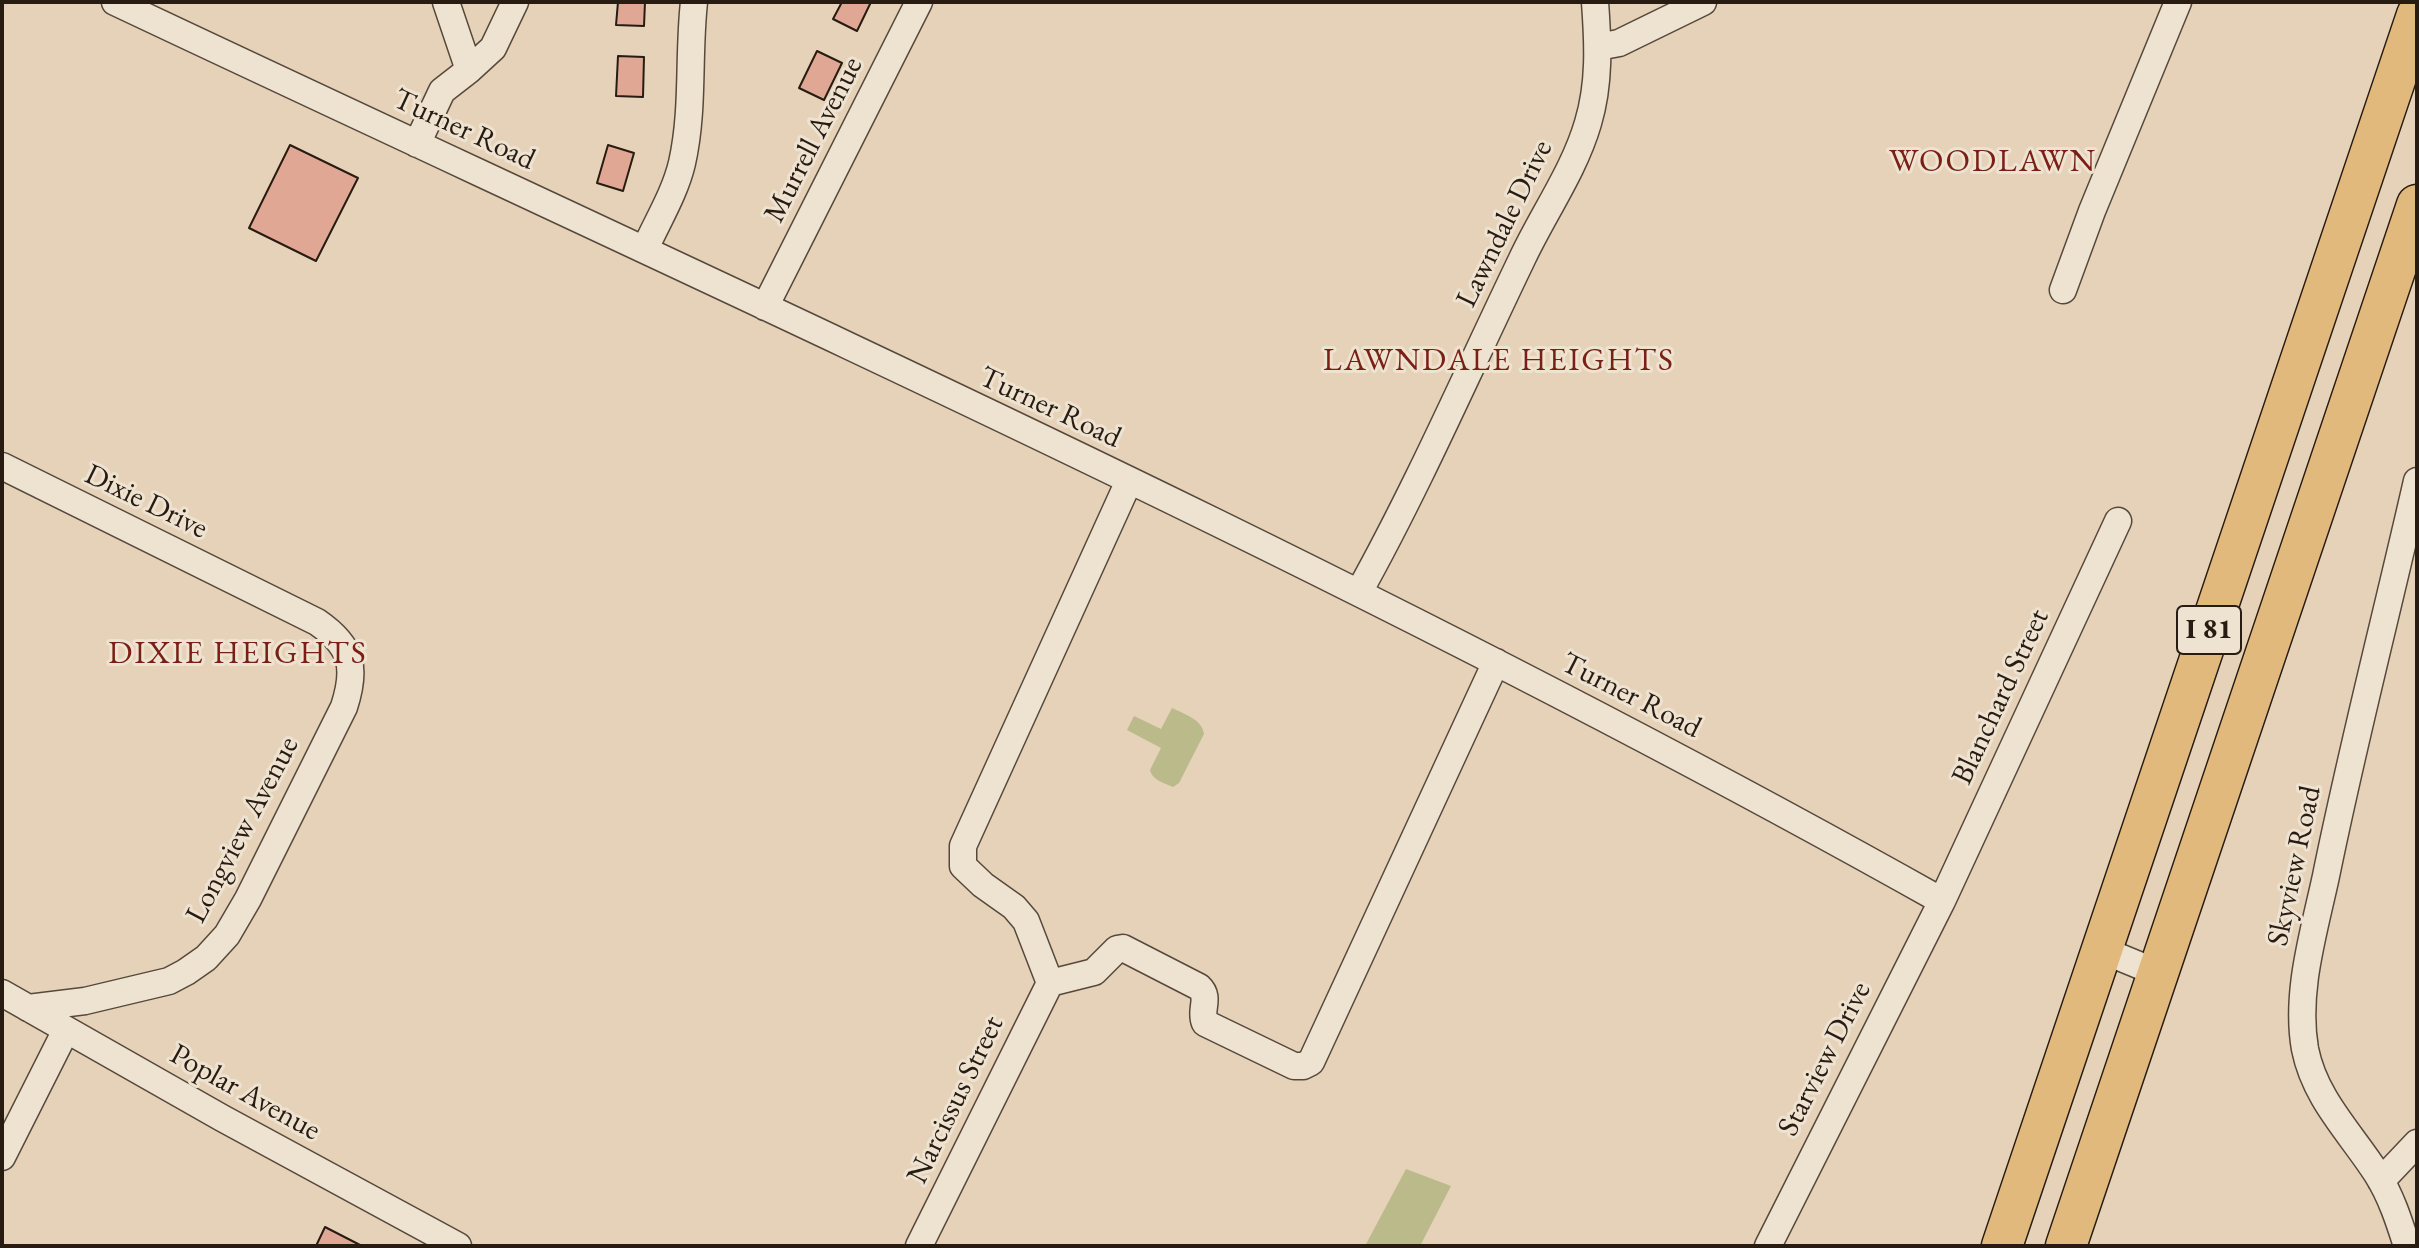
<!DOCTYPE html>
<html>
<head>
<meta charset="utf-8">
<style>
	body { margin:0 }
	#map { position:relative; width:2419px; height:1248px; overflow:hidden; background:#e5d2b8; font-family:"EB Garamond",serif }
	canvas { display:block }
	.frame { position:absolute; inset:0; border:4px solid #271b12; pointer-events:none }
</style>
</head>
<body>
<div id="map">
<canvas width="2419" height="1248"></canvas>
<div class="frame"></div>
</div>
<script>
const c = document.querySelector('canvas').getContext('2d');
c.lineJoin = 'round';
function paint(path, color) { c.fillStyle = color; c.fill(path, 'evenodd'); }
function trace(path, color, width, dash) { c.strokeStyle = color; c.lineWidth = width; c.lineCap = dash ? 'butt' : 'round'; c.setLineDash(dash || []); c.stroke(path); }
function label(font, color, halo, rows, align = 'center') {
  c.font = font + ' "EB Garamond",serif'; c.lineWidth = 6; c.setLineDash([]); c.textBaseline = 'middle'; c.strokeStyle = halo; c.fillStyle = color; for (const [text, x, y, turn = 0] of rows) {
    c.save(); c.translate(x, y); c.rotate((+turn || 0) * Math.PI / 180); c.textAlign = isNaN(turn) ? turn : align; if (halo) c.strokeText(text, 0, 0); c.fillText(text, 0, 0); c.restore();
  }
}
paint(new Path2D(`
	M1172,708C1184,714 1202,719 1204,734L1179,783L1173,787C1164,783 1152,780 1150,770L1161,748L1127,730L1134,716L1161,729Z
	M1406,1169L1451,1186L1420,1246H1365Z`), '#baba8b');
const building = new Path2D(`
	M618,2H645L644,26L616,25Z
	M842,2H871L857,31L833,19Z
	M817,51L842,63L824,100L799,88Z
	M618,56L644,57L643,97L616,96Z
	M290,145L358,178L316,261L249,228Z
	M608,145L634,153L623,191L597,183Z
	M325,1227L362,1246H316Z`);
paint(building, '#e0a795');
trace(building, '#271b12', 2);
const minor = new Path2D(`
	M115,2C729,292 1350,568 1942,901
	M446,2L469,70
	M1598,47L1619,43L1703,2
	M417,144L442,91L469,70L493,48L515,2
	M645,249C657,222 675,193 682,163C694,110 688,56 694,2
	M2063,290L2092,211L2178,2
	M765,307L919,2
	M2,466L317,622C352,646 357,667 344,707L248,899L227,935L206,958L186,972L169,981L85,1001L28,1008
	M1359,592C1419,484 1468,371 1522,259C1543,214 1574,171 1588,123C1600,83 1598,43 1595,2
	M2102,950L2158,973
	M1050,983L1094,972L1117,949L1123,948L1199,987C1211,998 1199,1010 1205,1023L1294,1066H1303L1311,1062L1496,662
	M1050,983L1026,921L1014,907L983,885L963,866V846L1129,481
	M2,993L222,1118L458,1246
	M2,1157L66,1030
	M2381,1181L2417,1143
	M919,1246L1050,983
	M1768,1246L1942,901L2118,521
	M2407,1246C2399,1221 2391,1196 2377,1174C2350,1132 2315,1099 2305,1049C2295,992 2314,932 2326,876C2353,743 2387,613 2417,481`);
const highway = new Path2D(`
	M2002,1246L2417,15
	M2066,1246L2417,205`);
trace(minor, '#56493c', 29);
trace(highway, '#271b12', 43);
trace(minor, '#eee2d1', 26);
trace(highway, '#e2b97c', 40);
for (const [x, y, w] of [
	[2209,630,64]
]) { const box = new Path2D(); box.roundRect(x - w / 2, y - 24, w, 48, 6); c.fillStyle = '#eee2d1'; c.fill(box); trace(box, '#271b12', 2); }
label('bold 28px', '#271b12', null, [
	["I 81",2209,630]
]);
label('30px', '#271b12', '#eee2d1', [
	["Turner Road",464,130,25],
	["Murrell Avenue",814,140,-63],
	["Lawndale Drive",1505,224,-64],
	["Turner Road",1050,408,25],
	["Dixie Drive",146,502,26],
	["Turner Road",1631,696,27],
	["Blanchard Street",2001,697,-65],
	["Longview Avenue",243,830,-62],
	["Skyview Road",2295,866,-78],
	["Starview Drive",1825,1059,-63],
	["Poplar Avenue",245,1093,29],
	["Narcissus Street",956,1100,-64]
]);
c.letterSpacing = '2px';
label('32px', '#7a1f14', '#eee2d1', [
	["WOODLAWN",1993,162],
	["LAWNDALE HEIGHTS",1499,361],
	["DIXIE HEIGHTS",238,654]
]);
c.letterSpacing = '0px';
</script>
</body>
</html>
